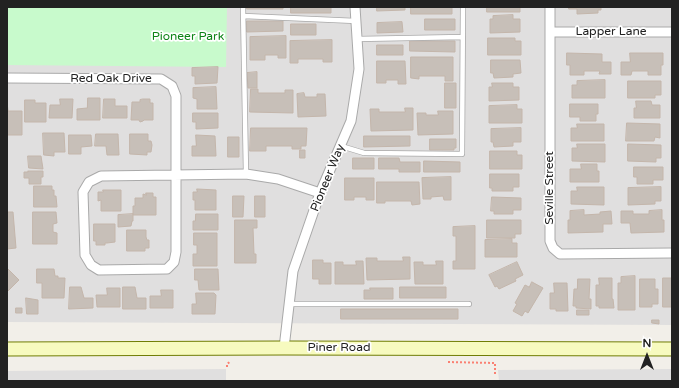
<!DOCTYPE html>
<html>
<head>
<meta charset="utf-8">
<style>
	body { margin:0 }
	#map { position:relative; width:679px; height:388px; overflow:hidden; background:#f2efe9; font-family:"Varela Round",sans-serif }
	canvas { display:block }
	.frame { position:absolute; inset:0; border:8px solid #222; pointer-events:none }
	.north { position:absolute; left:627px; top:336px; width:40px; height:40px; -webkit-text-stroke:3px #fff; paint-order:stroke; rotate:0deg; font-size:11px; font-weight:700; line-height:16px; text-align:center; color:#222 }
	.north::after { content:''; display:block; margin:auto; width:14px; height:18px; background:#222; clip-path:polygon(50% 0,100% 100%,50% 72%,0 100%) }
</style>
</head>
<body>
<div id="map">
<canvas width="679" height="388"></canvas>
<div class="frame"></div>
<div class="north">N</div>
</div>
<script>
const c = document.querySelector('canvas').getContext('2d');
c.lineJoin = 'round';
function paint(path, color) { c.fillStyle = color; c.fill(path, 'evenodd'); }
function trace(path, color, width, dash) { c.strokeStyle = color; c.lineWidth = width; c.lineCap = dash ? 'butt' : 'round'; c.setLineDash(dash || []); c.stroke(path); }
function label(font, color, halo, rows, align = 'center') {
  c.font = font + ' "Varela Round",sans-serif'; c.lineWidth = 3.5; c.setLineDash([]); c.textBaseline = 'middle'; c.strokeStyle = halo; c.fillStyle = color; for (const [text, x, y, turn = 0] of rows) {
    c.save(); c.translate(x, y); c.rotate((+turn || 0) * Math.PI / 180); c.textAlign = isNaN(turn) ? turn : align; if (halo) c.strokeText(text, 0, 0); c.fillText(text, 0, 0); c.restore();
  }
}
paint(new Path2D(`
	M7,7H672V325L7,322Z
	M226,369V381H7V371Z
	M672,369V381H499L498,370Z`), '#e0dfdf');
paint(new Path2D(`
	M7,7H227L226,67L7,65Z`), '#c8facc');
const building = new Path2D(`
	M247,7H283V9H247Z
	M291,7H331V13H291Z
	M377,7H405V10L377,11Z
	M411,7H452V14H411Z
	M487,7H520V12H487Z
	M569,7H601V10H598V13L577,14V9H569Z
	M513,15V19H520V32L490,33V19H493V16Z
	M425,19H455V30H425Z
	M247,21H283V31L247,32Z
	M402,22L403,32L377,33V23Z
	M291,24H316V35H291Z
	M286,36V58H278V55H265V60H250V37Z
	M488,38H515V41H521V55H488Z
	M332,40V62H323V59H298V63H290V41Z
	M410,41H455V52L410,51Z
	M377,45H403V55H377Z
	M567,53L602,54V62H611V74H599L600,71H584V75H570V65H567Z
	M630,53H663V65H661V75H648V71H632L631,75H621V62H630Z
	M411,57H453V81H445V76H419V79L411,78Z
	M491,60H520L521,73L513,74V77L494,78L493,73H491Z
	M377,61H405L406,84H398V80H386V83H377Z
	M218,67L217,83L195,84V76H192V68Z
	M257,72V88H248L247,73Z
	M605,80V98H572V85H577V81Z
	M628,81H661V95H655V98H628Z
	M445,83H456V108H445Z
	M492,83H513V87H519V100L489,101V87H492Z
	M216,87L217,109H197V99L193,98V88Z
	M251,89H258V93H285V90H293V113L250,112Z
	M304,93L305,97H317V94H325L326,116L298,117L297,94Z
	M88,98H100V120H77V109L87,108Z
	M60,99H73L72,118H49L50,105H60Z
	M104,99H115V106H127V118H103Z
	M143,99H150V103H153V120H144L143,121L140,122L139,120H131L132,102H140V100Z
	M25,100H35V103H46V122H25Z
	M636,101H651L652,105H660V118H634V108H636Z
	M7,102L8,111H22V135H7Z
	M570,104H598V114H596V121H580V117H570Z
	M517,105V109H522V123H489V106Z
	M405,108H413V130L371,131L370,109H379V112H405Z
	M438,111H453V134L418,135L417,113H426V115H438Z
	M193,113H218V128L196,129V122H193Z
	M627,123L660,124V138L655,137L654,141H626Z
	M577,124H604V141H571V128H577Z
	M251,128H307L306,146H301V149H292V146H266V151H250Z
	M521,128V142H513V146L494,147L493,142H491V129Z
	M43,133H64L65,152H54V156L44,155Z
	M96,134H118L119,155H107L106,146H95Z
	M130,134H148V141H151L152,145L151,152H147V155L130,154Z
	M69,135H91L92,146L81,147V154H69Z
	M196,135L215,136L216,156H192V146H196Z
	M364,136H410V146L364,147Z
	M228,137H239V157H228Z
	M430,139H456V148H454V150H430Z
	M577,144H605V162L572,161V148H577Z
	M628,144L661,145V158H656V162L628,161Z
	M300,150H305V158H300Z
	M490,151H517V155H522V169H490Z
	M28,156H41L43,169L29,168Z
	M353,158H374V169H353Z
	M379,158H399L400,162H420V172H399V169H379Z
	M424,161L460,162V172H424Z
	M581,164H597V171H599V182H570V169H581Z
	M634,167H663V180H653V184H637V177H634Z
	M28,171H43V177H41V184H29V178H24V172H28Z
	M490,174H519V187H513V191H492V188H490Z
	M451,177V200H444L443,196L431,197V199H423L422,178Z
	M345,178H374V200H366V197H354V200H345Z
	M377,182H419L420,204L412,205L411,201H385V203H377Z
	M34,186H52V190H54V196H56L57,207H34Z
	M577,187H604V205L571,204V191H577Z
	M661,187V201H655V204L628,205V188Z
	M197,189L216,190V210H195V200H193V192H197Z
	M103,190H121V211H101V200L98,201V192H103Z
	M146,193H153V197H156V215H133V206H135V198H143V194L146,195Z
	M233,196H244L243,217H233Z
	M255,196H265V217H255Z
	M492,197L521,198V210H513V214H494V211H491Z
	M584,210V215L600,214V212L611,211L612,224H603V232L568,233V220H570V211Z
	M662,210V220H664V232L631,233L630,223H621V211H633V214H649V211Z
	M7,212H13L16,248L7,249Z
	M33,212H56L57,223L53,224V232L57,233V244H33Z
	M133,214V221H132L131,226L118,227V215Z
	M196,214H218V230H193V221H195Z
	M235,220H257V228H253L254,254H256V263H235Z
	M487,220H521V234H515V238H487Z
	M94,224H115V242L107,243H105V245H96V241H94Z
	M475,226V269H453V261H456V236H453V227Z
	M127,230H146V237L147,240H149V248H145V251H127Z
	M194,233H217V266H193V254H197V245H194Z
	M512,239V243H517V257H485V240Z
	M403,257H410V279L367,280L366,258H377V261H403Z
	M313,260H323V263H331V284H319V279H313Z
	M356,261H363L364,284H335V262H343V265H356Z
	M436,261H443V284H415L414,262H423V265H436Z
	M517,262L523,275L515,279L516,281L499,289L497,286L495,287L489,275Z
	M7,268L19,280L7,292Z
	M37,269H54L55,276H58V278H65L64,298H42V283H37Z
	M195,269H218L219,290H199L198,280H195Z
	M635,276V310H618V283H621V277Z
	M599,278H612V299H613L614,308H599V306H596V285H599Z
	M663,278H672V307H663Z
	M578,279H590L589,299H591V309L576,308V306H573L574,289H577Z
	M640,279H655V289H658V304H652V307H640Z
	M532,282L543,288L528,313L525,311L522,316L513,311L517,304L515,303L525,285L529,287Z
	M554,283H567L568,311H556V309H550V293H554Z
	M70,287H81L84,298H93V308L69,309Z
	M123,287H135L137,298H146V309H123Z
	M400,287H446V298H400Z
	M107,288H120V307H97L96,295H107Z
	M370,288H393V299H364V290H370Z
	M161,290H173V308H150V296H161Z
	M196,293H214L216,295L215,314H192V304H196Z
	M26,298L38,300V314H27Z
	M16,308H22V313H16Z
	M341,309H458V319H341Z
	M577,310H589V315H577Z
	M652,320H659V324L652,323Z`);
paint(building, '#c7bfb8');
trace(building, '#c4b6ab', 1);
const service = new Path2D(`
	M243,7L246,174
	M244,16L356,21
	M357,39L463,37
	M341,146L364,153L462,154L463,7
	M289,304H469`);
const minor = new Path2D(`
	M550,7V241L553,248L560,254L672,253
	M550,32H672
	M7,78L161,79L172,86L176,96V252L174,262L167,269L99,270L91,265L85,255L83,192L89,182L101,176L246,174L278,179L320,193
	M284,348L293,271L320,193L351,121L359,69L355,7`);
const secondary = new Path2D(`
	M7,349L284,348L672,349`);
trace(service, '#a9a9a9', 6);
trace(minor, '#a9a9a9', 11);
trace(secondary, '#707d05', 15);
trace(new Path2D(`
	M448,362L495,363V375
	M227,367V364L231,361`), '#fa8072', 2, [2, 2]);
trace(service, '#fff', 4.5);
trace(minor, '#fff', 9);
trace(secondary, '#f7fabf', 13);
label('12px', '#222', '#fff', [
	["Lapper Lane",611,32],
	["Red Oak Drive",111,79],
	["Pioneer Way",328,178,-68],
	["Seville Street",550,188,-90],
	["Piner Road",339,348]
]);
label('12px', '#0c8416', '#fff', [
	["Pioneer Park",188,37]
]);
</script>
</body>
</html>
